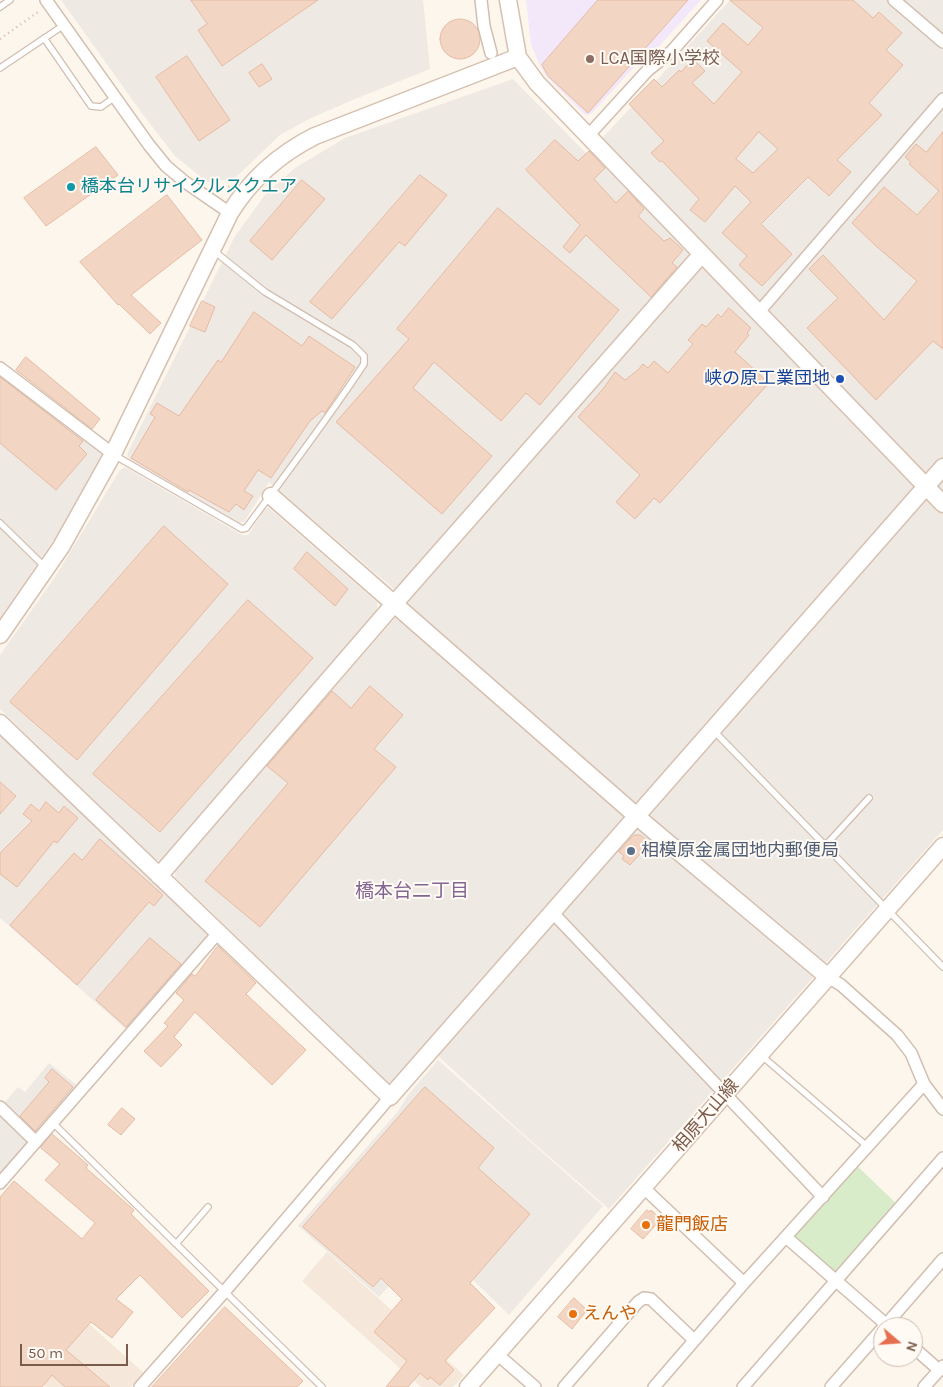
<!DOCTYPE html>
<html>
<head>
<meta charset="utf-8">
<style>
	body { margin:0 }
	#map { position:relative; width:943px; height:1387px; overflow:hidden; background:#fdf6ec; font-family:Karla,sans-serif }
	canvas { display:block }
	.north { position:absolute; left:873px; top:1317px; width:50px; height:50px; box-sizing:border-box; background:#fffaf3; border:1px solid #cabbb1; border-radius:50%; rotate:108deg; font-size:14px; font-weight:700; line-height:20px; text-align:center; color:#7a5c4d }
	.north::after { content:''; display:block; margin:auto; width:18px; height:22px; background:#e76f51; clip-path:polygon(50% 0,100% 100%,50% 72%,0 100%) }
	.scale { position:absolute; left:20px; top:1344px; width:108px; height:22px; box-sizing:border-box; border:2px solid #7a5c4d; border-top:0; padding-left:6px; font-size:15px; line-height:18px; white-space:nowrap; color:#7a5c4d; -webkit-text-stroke:4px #fffaf3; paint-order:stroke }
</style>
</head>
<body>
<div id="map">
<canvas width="943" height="1387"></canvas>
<div class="north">N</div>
<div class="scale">50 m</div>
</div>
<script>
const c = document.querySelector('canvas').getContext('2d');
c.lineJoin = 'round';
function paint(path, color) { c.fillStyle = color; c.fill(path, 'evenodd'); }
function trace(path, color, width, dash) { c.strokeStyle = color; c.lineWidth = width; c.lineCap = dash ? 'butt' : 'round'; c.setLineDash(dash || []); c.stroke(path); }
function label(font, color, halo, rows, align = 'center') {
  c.font = font + ' Karla,"Noto Sans JP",sans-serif'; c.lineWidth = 4; c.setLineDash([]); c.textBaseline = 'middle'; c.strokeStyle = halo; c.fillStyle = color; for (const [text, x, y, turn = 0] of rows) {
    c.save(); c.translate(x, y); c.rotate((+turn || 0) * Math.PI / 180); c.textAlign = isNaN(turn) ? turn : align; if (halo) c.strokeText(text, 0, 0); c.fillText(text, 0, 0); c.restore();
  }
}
paint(new Path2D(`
	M327,1252L464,1375L453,1387H421L302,1281Z
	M59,1297L144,1373L131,1387H46L9,1356Z`), '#f5e8da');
paint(new Path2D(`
	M61,0H423L430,69L355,99L311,118L280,135L234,179L207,182L175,156L141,112Z
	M730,0H943V830L609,1209L521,1132L425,1044L389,1084L175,877V871L409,602L269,482L244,522L239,523L129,459L127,454L235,236L265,195L295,168L345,138L513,79L587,154L654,83Z
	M0,362L113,454L0,618Z
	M125,467L242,535H248L265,509L269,508L377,602V612L163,861L153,860L0,709V655L55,577L120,470Z
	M0,735L209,936L127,1030L0,918Z
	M438,1060L603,1206L509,1315L432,1240L379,1297L298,1226L399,1110L407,1096Z
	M49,1063L78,1086L0,1174V1108L18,1087L25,1092Z`), '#efe9e4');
paint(new Path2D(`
	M526,0H701L654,52L637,64L591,114L585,115L547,77L540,66L531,44Z`), '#f3e8fa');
paint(new Path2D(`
	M854,1163L900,1207L836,1280L786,1237Z`), '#d8ecc9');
const building = new Path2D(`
	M191,0H318L222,66L198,30L207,24Z
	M598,0H688L588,113L548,76L542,65Z
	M730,0H853L873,18L879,12L902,33L886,50L903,65L869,103L882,115L837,160L851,172L829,196L808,177L761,224L792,254L762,286L739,265L747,256L722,233L751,202L735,186L705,222L690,210L699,199L662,161L660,162L651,153L664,141L629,104L654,79L662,87L679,70L681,72L693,59L705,71L692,83L714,104L742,72L707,41L723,23L748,45L763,28ZM759,132L778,149L753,173L736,159Z
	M440 39a20 20 0 1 1 40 0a20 20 0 1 1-40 0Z
	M187,56L230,120L199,141L156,77Z
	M262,64L272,79L259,87L249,73Z
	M943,132V349L933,341L876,400L807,328L838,298L809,269L823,255L884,320L917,281L876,246L852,223L884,187L917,215L939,191L909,164L911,162L905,157L916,144L926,152Z
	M555,140L578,161L589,151L605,168L594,179L616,203L628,191L644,209L638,216L664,241L670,238L683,250L672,263L677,267L651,297L586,235L570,253L563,247L580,225L526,170Z
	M96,147L118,175L46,226L24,198Z
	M420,175L447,195L405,246L399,242L332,319L310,302Z
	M302,180L325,199L272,260L250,241Z
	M167,195L202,240L131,295L161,323L150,334L119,304L118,305L80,262Z
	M498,208L619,310L540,405L526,393L501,421L434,362L413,388L492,456L442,514L336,422L409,339L397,329Z
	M202,301L215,307L205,332L190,326Z
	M729,308L751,328L747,333L749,335L735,352L769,383L660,503L654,498L635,519L616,502L640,475L578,417L603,389L615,372L625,380L638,370L643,364L648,368L654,361L668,373L693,344L688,340L702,324L706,327L718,314L721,317Z
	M254,312L302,346L309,336L355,367L325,413L322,411L310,421L271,478L258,470L244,491L253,496L244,510L236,504L229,512L189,490L188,492L131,458L155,417L150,414L157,403L179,416L218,360L221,362Z
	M26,357L100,419L92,429L16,370Z
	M0,377L83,441L79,446L87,454L56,490L0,443Z
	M164,526L228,584L77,760L10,702Z
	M307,552L348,589L335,606L294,569Z
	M248,600L313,658L160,832L93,774Z
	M370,686L403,715L374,749L396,767L260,927L205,881L288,783L267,766L332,691L351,708Z
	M0,782L16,796L0,814Z
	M46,802L59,813L64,806L78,818L57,843L54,841L17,887L0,874V853L32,821L23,814L31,804L39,811Z
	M634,835H640L650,843L630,865L622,859L624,856L619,852Z
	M100,839L163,895L154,906L149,902L77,985L10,925L74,853L82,860Z
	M150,938L181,964L126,1027L96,1000Z
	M218,946L256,983L246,994L306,1050L272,1085L195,1012L174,1037L182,1045L161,1067L144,1051L168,1026L164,1023L184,1000L176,993L192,974L195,976Z
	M52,1069L73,1087L35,1131L20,1116L49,1082L45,1078Z
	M425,1087L494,1148L478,1168L530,1214L470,1283L495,1308L445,1361L454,1370L440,1385L430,1377L428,1380L420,1373L408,1387H386L407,1361L374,1332L402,1299L381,1278L373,1287L303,1227Z
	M122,1108L135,1119L121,1135L108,1125Z
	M52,1134L88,1165L86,1168L134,1210L131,1214L209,1291L182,1318L140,1275L116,1299L133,1312L112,1338L91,1322L66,1350L110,1387H65L52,1375L42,1387H0V1197L14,1181L82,1239L95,1223L45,1180L60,1164L41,1148Z
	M647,1210L650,1212L651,1210L661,1219L643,1239L631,1229Z
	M574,1298L587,1310L572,1329L558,1317Z
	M225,1307L303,1381L297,1387H152Z`);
paint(building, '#f3d5c3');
trace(building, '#e6bba3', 1);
const lane = new Path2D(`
	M0,7L10,0
	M44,38L91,106L101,107L115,97
	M0,68L64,25
	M114,455L242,529L246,528C286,474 327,420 364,364V356L353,345L265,292L214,251
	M0,523L45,567
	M713,730L943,967
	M825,846L869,798
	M762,1056L868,1147
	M53,1123L322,1387
	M176,1244L208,1207`);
const street = new Path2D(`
	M46,0L149,145L166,166L185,182L230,213
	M481,0L484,26L491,53
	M894,0L943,42
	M587,137L647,71L672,51L717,0
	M758,313L943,99
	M0,368L113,454
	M552,912L823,1197
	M828,977L841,985L897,1035L911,1053L924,1084L943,1109
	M0,1107L36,1142
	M0,1183L218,933
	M644,1188L744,1283
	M786,1237L889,1327
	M884,1327L943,1259
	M913,1347L939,1370
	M497,1354L535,1387
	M140,1387L225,1291L390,1097
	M564,1387L638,1302L644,1298L651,1299L694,1340
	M654,1387L744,1283L924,1084
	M743,1387L943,1158
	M831,1387L883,1328
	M924,1387L943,1366`);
const secondary = new Path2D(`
	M508,0L518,57L537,83L943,504
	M271,496L648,826L828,977
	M0,635L61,547L113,454L230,213C251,179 279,154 315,136L518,57
	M0,723L390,1097L943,467
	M159,876L394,604L701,255
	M468,1387L943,846`);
trace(lane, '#d1beb0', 8);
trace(street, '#d1beb0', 14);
trace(secondary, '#d6c0b0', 19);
trace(new Path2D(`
	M0,39L38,12
	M219,190L231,186`), '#d9b8a5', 2.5, [1, 4]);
trace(lane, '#fff', 5.5);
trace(street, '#fff', 11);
trace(secondary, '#fff', 16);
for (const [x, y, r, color] of [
	[590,59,5,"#8d6e63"],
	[71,187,5,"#0f9aa8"],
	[840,379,5,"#1a4fb4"],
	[631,851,5,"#5c6f8a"],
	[646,1225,5,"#e8710a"],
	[573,1314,5,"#e8710a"]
]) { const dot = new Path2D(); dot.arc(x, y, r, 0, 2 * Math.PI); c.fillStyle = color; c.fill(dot); trace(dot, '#fffaf3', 2); }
label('18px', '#785e54', '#fffaf3', [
	["LCA国際小学校",600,59]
], 'left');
label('18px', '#0d838f', '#fffaf3', [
	["橋本台リサイクルスクエア",81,187]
], 'left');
label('18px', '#164399', '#fffaf3', [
	["峡の原工業団地",830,379]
], 'right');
label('18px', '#4e5e75', '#fffaf3', [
	["相模原金属団地内郵便局",641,851]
], 'left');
label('18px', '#7a5c4d', '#fffaf3', [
	["相原大山線",706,1116,-49]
]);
label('18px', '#c56008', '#fffaf3', [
	["龍門飯店",656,1225],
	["えんや",583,1314]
], 'left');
label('19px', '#846695', '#fffaf3', [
	["橋本台二丁目",412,892]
]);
</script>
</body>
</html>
